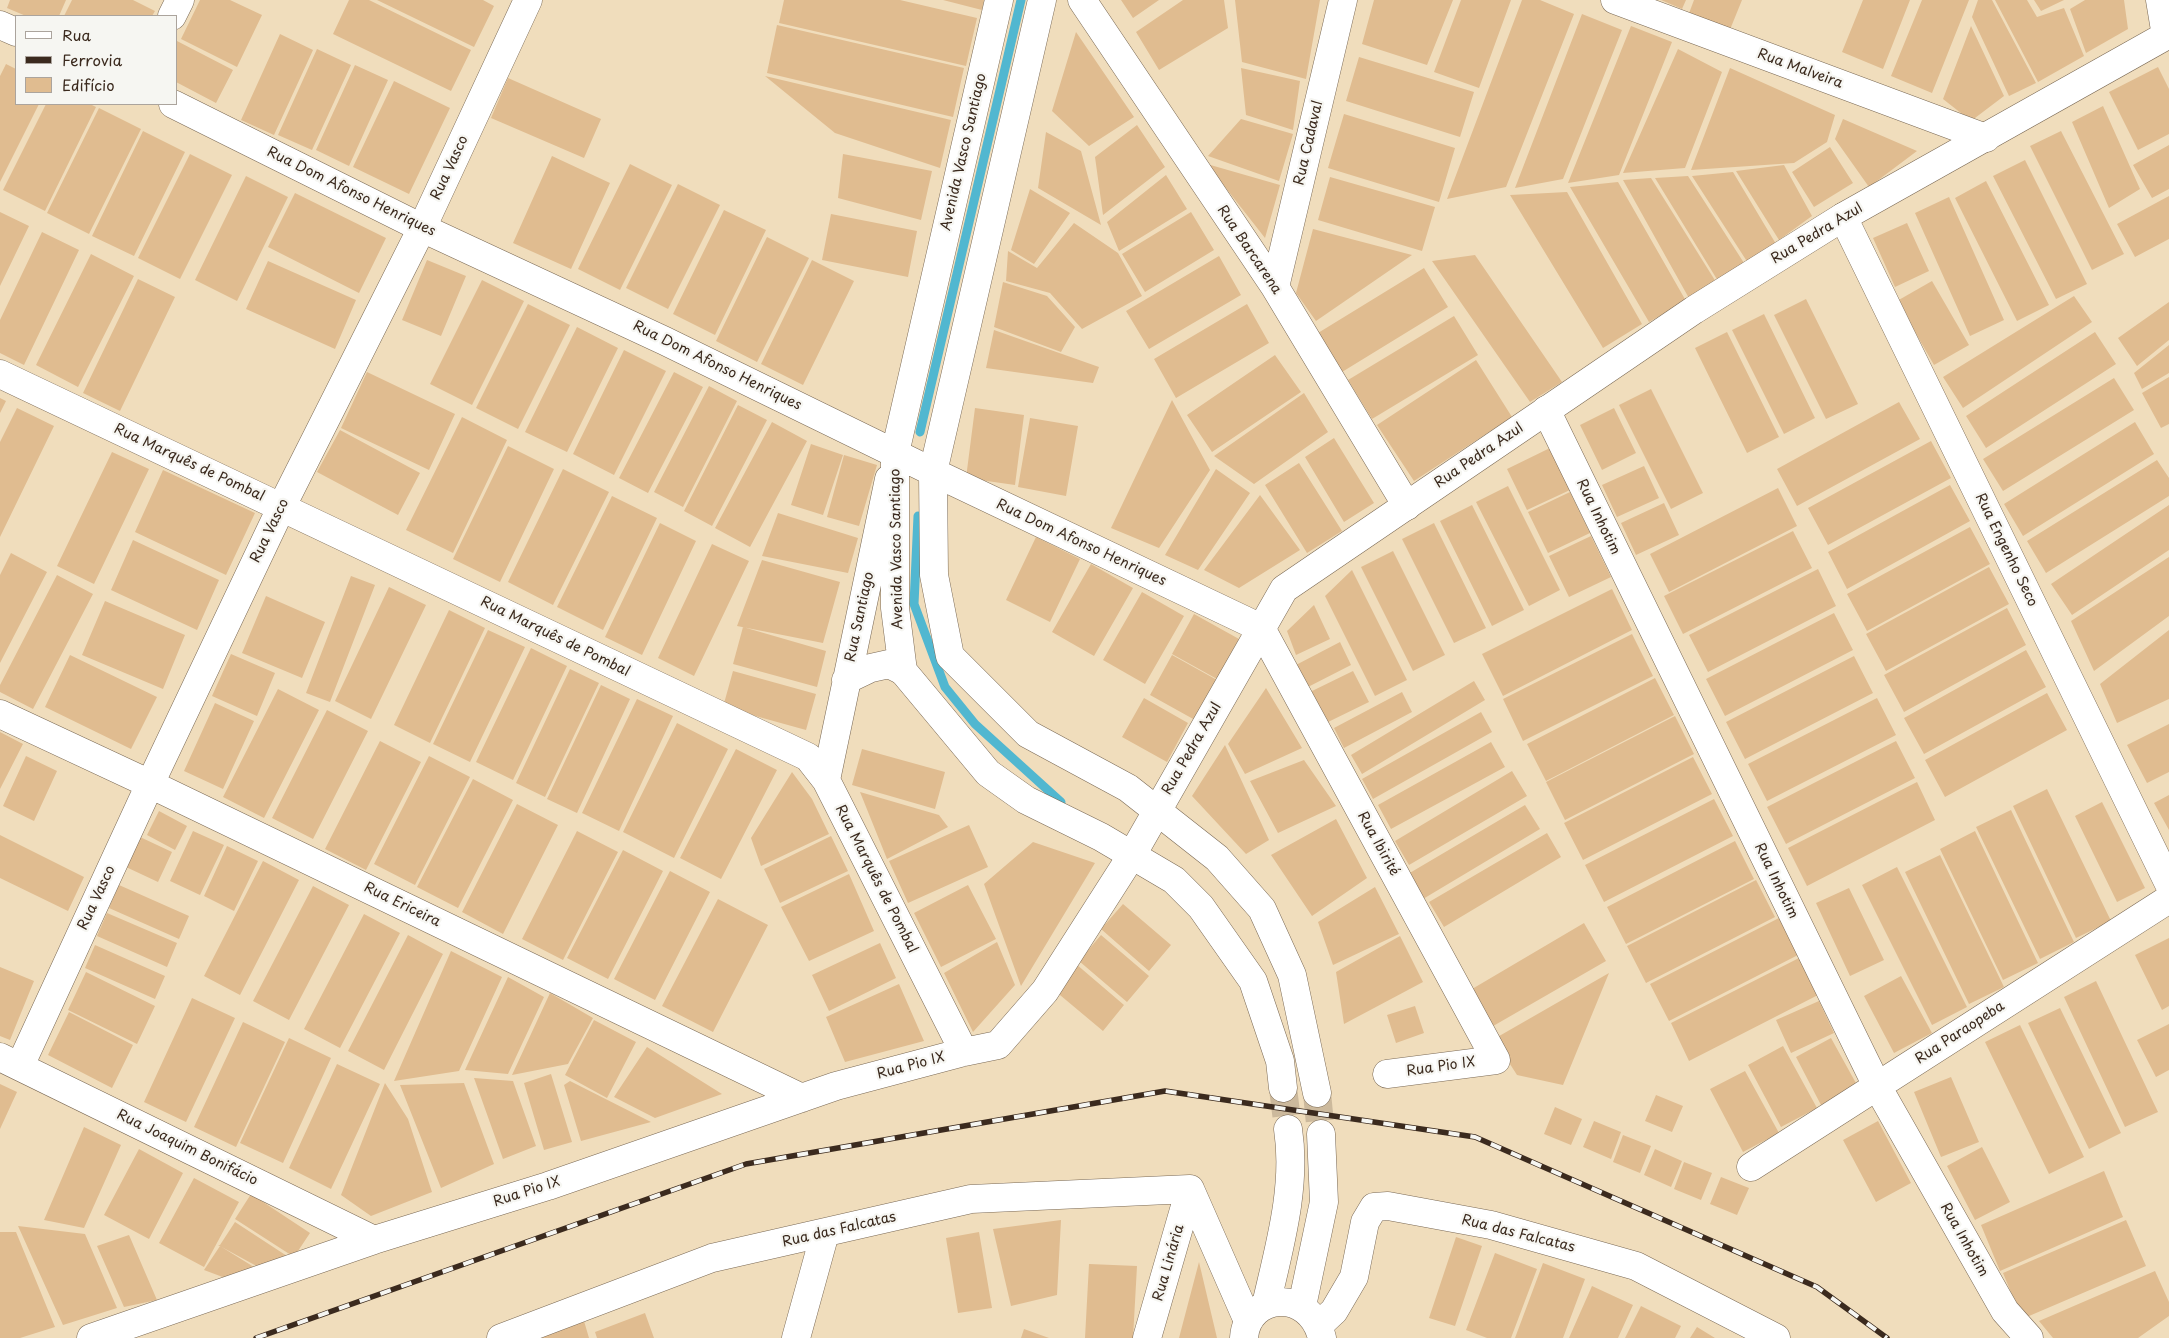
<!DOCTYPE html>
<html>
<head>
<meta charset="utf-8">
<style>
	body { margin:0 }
	#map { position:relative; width:2169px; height:1338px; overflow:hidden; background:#f0ddbc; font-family:"Playpen Sans",sans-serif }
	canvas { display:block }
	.legend { position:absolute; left:15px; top:15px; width:162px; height:90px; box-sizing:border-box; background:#f6f6f2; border:1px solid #aba49d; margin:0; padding:6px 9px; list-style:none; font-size:15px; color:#3b2a1e }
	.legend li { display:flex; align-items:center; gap:10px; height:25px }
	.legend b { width:25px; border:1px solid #aba49d }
</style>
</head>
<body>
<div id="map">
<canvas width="2169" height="1338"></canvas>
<ul class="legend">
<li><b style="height:6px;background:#fff"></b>Rua</li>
<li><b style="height:6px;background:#3b2a1e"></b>Ferrovia</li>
<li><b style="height:14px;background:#e0bc90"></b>Edifício</li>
</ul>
</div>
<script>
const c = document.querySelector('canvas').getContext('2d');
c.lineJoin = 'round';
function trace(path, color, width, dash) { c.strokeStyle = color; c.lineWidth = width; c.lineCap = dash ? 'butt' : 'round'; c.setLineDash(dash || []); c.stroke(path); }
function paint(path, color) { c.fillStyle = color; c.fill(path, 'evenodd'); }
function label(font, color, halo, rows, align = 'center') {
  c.font = font + ' "Playpen Sans",sans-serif'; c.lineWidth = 4.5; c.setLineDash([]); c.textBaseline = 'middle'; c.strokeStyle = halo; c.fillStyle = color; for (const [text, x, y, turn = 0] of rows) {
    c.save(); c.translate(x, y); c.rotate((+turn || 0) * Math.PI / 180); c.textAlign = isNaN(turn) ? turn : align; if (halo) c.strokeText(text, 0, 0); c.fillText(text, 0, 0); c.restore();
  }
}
trace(new Path2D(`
	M920,432L1021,0
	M918,516L914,604L945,687L975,724L1061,802`), '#51b7d0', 9);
paint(new Path2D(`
	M10,0H66L59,16H26L7,8Z
	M72,0H133L155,11L152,16H64Z
	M200,0H230L262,15L237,67L181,39Z
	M349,0H369L471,50L451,91L333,34Z
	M377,0H483L494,6L474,47Z
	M784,0H900L977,18L966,66L779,23Z
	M943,0H984L982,10Z
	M1121,0H1159L1133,18Z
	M1183,0H1224L1228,28L1159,70L1136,32Z
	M1235,0H1320L1306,79L1242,62Z
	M1374,0H1453L1427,65L1362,44Z
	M1461,0H1511L1479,88L1434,72Z
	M1522,0H1540L1574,14L1506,187L1447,199Z
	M1661,0H1686L1682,9Z
	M1694,0H1742L1729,32L1688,16Z
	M1863,0H1910L1883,69L1842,52Z
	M1922,0H1969L1932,93L1891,76Z
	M1978,0H1992L2036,83L2009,96L1972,17Z
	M1995,0H2027L2037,17L2064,8L2084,56L2038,82Z
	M2034,0H2064L2041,11Z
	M2085,0H2124L2128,29L2086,53L2070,9Z
	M1582,14L1622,30L1563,179L1515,188Z
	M777,25L964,68L953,117L767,73Z
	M1631,26L1672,42L1619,175L1568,183Z
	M1971,26L2004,96L1971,121L1943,99Z
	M1076,32L1134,117L1089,146L1052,111Z
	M280,34L313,50L274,135L241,120Z
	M177,41L233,70L216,103L176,82Z
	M317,49L351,65L312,150L278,135Z
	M1678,49L1722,72L1685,168L1623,173Z
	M1359,57L1474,92L1460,137L1346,101Z
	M6,64L16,69V104H39L0,182V76Z
	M355,65L388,80L349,166L316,150Z
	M2158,67L2169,89V134L2138,150L2109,92Z
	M1241,68L1300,81L1293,130L1246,115Z
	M1730,68L1835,115L1827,142L1794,163L1691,170Z
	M765,76L951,120L940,168L835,133Z
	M508,78L601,119L584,158L491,118Z
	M394,81L450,108L409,194L353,167Z
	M46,104H90L96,107L45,211L3,190Z
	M2103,106L2140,189L2109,208L2072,122Z
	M99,108L141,129L89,234L47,213Z
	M1344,114L1455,148L1439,202L1328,168Z
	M1241,119L1293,134L1279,181L1208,156Z
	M1843,119L1917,151L1869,187L1835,139Z
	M1137,125L1165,167L1103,215L1095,157Z
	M143,131L185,152L134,256L92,236Z
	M2061,131L2124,254L2092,270L2030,146Z
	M1046,132L1081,151L1101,225L1038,188Z
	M2169,145V189L2152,198L2133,165Z
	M1830,147L1853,183L1814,207L1792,172Z
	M190,154L232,175L180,279L138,258Z
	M843,154L932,171L921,220L838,198Z
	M552,156L610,183L571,269L513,243Z
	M2025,160L2087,284L2056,299L1993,176Z
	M630,164L672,185L620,290L578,269Z
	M1207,164L1280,185L1265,238Z
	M1784,165L1812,216L1779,240L1736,171Z
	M1733,172L1776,244L1748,263L1692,176Z
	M1166,175L1187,209L1119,251L1107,222Z
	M246,176L288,197L237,301L195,280Z
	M1688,176L1744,263L1718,281L1655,178Z
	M1330,177L1435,207L1422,251L1318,220Z
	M1651,178L1716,282L1690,300L1623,180Z
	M1986,181L2049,305L2017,321L1955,198Z
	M1618,182L1686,301L1649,322L1570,187Z
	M678,184L720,205L668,309L626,288Z
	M1030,189L1070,213L1034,264L1011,250Z
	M1567,192L1642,324L1603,348L1510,195Z
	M295,193L386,238L359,293L268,247Z
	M2169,196V239L2135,257L2117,224Z
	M1949,197L2004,320L1970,336L1915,213Z
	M724,210L766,230L715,335L673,314Z
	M0,212L29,226L0,286Z
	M1191,212L1214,250L1145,292L1122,254Z
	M831,214L917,231L908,277L822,260Z
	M1074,223L1118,253L1142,296L1082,329L1050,293L1006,281L1008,251L1037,268Z
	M1907,223L1929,271L1895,287L1873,238Z
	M1313,229L1412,255L1316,321L1296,293Z
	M42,232L79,250L24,365L0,353V320Z
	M767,237L809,258L757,362L716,341Z
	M91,254L134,276L78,387L36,365Z
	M1475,255L1562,382L1530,402L1432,261Z
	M1219,256L1241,295L1149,349L1126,311Z
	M427,260L466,276L441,336L402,320Z
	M812,260L854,281L803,385L761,364Z
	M268,261L356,300L335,349L246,309Z
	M1424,268L1448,307L1342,372L1318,333Z
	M138,279L175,297L120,411L83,393Z
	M482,280L524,301L472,405L430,384Z
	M1932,281L1969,345L1934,365L1897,301Z
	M1003,282L1047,296L1075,327L1061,352L994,327Z
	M2074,296L2092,322L1963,408L1943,377Z
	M1806,299L1858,404L1826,419L1774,315Z
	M2169,302V340L2137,366L2118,338Z
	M528,304L570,325L518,429L476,408Z
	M1247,304L1269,343L1176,398L1154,359Z
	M1764,314L1815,418L1784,434L1732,330Z
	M1454,316L1478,355L1372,419L1348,380Z
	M577,327L618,348L567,452L525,432Z
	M994,330L1099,367L1093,383L986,368Z
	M1727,332L1779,437L1747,453L1695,348Z
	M2095,332L2116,364L1986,448L1966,416Z
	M2169,345V373L2142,389L2134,373Z
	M624,350L666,371L614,475L573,454Z
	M1275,355L1301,392L1212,452L1187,415Z
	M1476,360L1512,417L1414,481L1377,425Z
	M367,372L455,414L429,470L341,428Z
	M674,372L703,387L648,493L619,478Z
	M2169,377V424L2161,428L2142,393Z
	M2114,378L2134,410L2003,491L1983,459Z
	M709,386L737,401L683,507L654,492Z
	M1651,389L1703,493L1671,509L1619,405Z
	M1304,393L1328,432L1254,484L1214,456Z
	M0,398L6,401L0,413Z
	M1172,400L1210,470L1159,548L1111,528Z
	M1899,402L1920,439L1797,506L1777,469Z
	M738,405L767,420L712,526L684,511Z
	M17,408L54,426L0,537V442Z
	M975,408L1024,415L1015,485L966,478Z
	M1614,408L1636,453L1602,470L1580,425Z
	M462,417L507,440L453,553L406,530Z
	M1030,418L1078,426L1066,496L1018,487Z
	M772,422L807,441L750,547L715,528Z
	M2135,422L2154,454L2023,536L2004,504Z
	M340,430L420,473L398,515L317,472Z
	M1334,438L1374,503L1344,522L1305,457Z
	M1931,441L1951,478L1828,545L1808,508Z
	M811,444L843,455L823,515L791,505Z
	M508,446L554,469L500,582L453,559Z
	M1550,448L1570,490L1527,510L1507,469Z
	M112,452L149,469L94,584L57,566Z
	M844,455L877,465L859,526L827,517Z
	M2157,460L2169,478V496L2046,573L2027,541Z
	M1299,463L1342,531L1307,553L1265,485Z
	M1644,466L1659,498L1617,517L1602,485Z
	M563,469L609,492L553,605L508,582Z
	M1216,469L1250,493L1198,570L1165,555Z
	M163,470L255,513L226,575L135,532Z
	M1950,485L1970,521L1847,589L1828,552Z
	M1508,486L1560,590L1529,606L1476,502Z
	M1778,488L1797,526L1669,592L1650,554Z
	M1570,492L1590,533L1548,553L1528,512Z
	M1260,495L1300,550L1239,588L1204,570Z
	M612,496L657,518L603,630L557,607Z
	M1664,503L1679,535L1636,555L1621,523Z
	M1472,505L1524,610L1492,626L1440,521Z
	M2169,505V550L2072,615L2051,584Z
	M778,513L858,538L848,573L762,556Z
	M660,523L696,541L642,655L605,637Z
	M1434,523L1486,628L1454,643L1402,539Z
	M1970,527L1990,564L1867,631L1847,594Z
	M1793,531L1812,568L1683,634L1664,596Z
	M1591,536L1611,577L1569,597L1549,556Z
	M1036,537L1080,559L1050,622L1006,600Z
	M133,540L219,580L197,630L111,590Z
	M712,544L749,561L694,676L658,658Z
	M1393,551L1445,655L1413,671L1361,567Z
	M11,553L47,572L0,663V575Z
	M2169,557V616L2094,671L2071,621Z
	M762,560L840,582L823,643L737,626Z
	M1091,564L1133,588L1094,656L1052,632Z
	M1989,567L2009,604L1886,671L1866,634Z
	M1818,569L1836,606L1708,672L1689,635Z
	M1352,570L1407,680L1375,696L1325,596Z
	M57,575L93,594L33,709L0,692V685Z
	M351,576L375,585L330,702L306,693Z
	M389,587L426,605L371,719L335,701Z
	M1612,589L1632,630L1503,696L1482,654Z
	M1142,592L1184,616L1145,684L1103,660Z
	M266,596L325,622L302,678L242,653Z
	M105,601L185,635L163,689L82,655Z
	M1314,605L1330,639L1296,655L1287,631Z
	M2007,608L2026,645L1904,712L1884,675Z
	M449,610L485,628L430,743L394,725Z
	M1834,613L1853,650L1725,716L1706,679Z
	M1194,614L1239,639L1217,679L1172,654Z
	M743,627L826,651L817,687L733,664Z
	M488,630L525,647L470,762L433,744Z
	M2169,630V699L2117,723L2100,684Z
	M1632,634L1653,676L1523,741L1503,699Z
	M1340,642L1351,665L1306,688L1294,666Z
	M531,648L567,666L513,780L476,762Z
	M2026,650L2046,687L1924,754L1904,718Z
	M231,654L275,673L257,716L212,696Z
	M70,655L157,697L131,749L45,707Z
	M1172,655L1217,680L1195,720L1150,695Z
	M1854,656L1873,693L1745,759L1726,722Z
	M570,669L599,683L545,797L516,783Z
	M733,671L816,694L806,730L723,707Z
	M1353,671L1369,702L1326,723L1310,692Z
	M1655,678L1674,715L1546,781L1527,744Z
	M1474,681L1485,700L1362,774L1351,755Z
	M601,685L630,699L577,813L547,799Z
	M1266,688L1302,748L1245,774L1228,744Z
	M278,689L319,710L264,818L223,797Z
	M1402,692L1412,712L1344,748L1334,728Z
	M2047,693L2067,730L1945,797L1925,760Z
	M1144,698L1188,723L1167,762L1122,737Z
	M1877,698L1896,735L1767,801L1748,764Z
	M637,699L673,716L619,831L582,813Z
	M215,703L254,721L223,789L184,771Z
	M327,710L368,731L313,839L272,818Z
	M1481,712L1492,732L1373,799L1362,779Z
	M1675,716L1694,754L1565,820L1546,782Z
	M677,723L728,749L674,858L623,832Z
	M2169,724V772L2147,783L2127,745Z
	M0,732L23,744L0,789Z
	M380,741L421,762L366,870L325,849Z
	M1896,741L1915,778L1786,844L1767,807Z
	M1491,742L1505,767L1391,829L1378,805Z
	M1225,745L1269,840L1246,854L1192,796Z
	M736,749L777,770L721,879L680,858Z
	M862,749L945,772L935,809L852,785Z
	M26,756L57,771L34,821L3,806Z
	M429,756L470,777L415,885L374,864Z
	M1693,757L1712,794L1583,860L1564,823Z
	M1304,760L1336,806L1278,833L1250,781Z
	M1512,771L1527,796L1409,865L1395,841Z
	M792,772L812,799L829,834L761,866L751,838Z
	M473,779L513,800L458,908L417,887Z
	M1917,782L1935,820L1807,886L1788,848Z
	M2047,789L2111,921L2076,938L2013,806Z
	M860,792L939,815L948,827L887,859Z
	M2169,795V830L2154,803Z
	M1714,799L1733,836L1604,902L1585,865Z
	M2102,802L2145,888L2117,902L2075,816Z
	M517,804L558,825L503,934L462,912Z
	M1525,805L1540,829L1423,899L1408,874Z
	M2011,810L2074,942L2040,959L1976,827Z
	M159,811L187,826L175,850L147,835Z
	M1336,819L1367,878L1312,916L1271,855Z
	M969,825L988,867L908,903L889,861Z
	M193,831L224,845L200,895L170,881Z
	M577,831L618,852L563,960L522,939Z
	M1975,831L2038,963L2003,980L1940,849Z
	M1547,833L1561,857L1444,927L1429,902Z
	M0,835L84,877L68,911L0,878Z
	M831,836L848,871L780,903L764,869Z
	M140,837L172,852L158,882L126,867Z
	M1735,841L1754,879L1626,944L1607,907Z
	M1033,842L1095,863L1021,986L984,884Z
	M227,846L258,861L234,911L204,896Z
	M623,850L663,871L608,979L567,958Z
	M1940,855L2004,987L1969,1004L1905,872Z
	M263,861L299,880L240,995L204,976Z
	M1897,867L1967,1007L1932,1025L1862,885Z
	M670,871L710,892L655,1000L614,979Z
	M849,874L874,931L809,961L781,907Z
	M1756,880L1775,917L1646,983L1627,946Z
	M119,885L189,916L179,939L109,908Z
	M968,885L996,939L941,967L914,913Z
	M313,886L349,905L289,1020L253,1001Z
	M1375,887L1399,934L1333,965L1318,922Z
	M1849,888L1884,960L1850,976L1816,903Z
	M718,899L768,925L713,1032L662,1006Z
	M1123,904L1171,945L1149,971L1101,929Z
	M107,913L177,943L167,967L97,936Z
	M364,914L400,933L340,1048L304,1029Z
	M1779,918L1798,955L1669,1021L1650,984Z
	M1584,923L1606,961L1488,1029L1467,992Z
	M408,935L443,954L384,1070L348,1051Z
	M1101,935L1149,976L1127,1002L1079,961Z
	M1400,936L1423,982L1344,1024L1336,972Z
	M2169,938V1006L2162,1010L2135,955Z
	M997,942L1015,985L973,1032L944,973Z
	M880,943L896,978L829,1011L812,975Z
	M95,945L165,976L155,999L85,968Z
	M451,951L502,977L459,1071L394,1081Z
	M1799,958L1818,995L1689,1061L1671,1023Z
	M1076,964L1124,1005L1103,1031L1054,990Z
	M0,967L34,981L10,1040L0,1036Z
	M86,972L155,1006L137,1044L68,1010Z
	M1609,973L1563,1085L1517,1075L1494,1039Z
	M1901,976L1932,1033L1894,1053L1864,996Z
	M508,977L544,997L508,1074L465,1070Z
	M2096,981L2158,1112L2125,1127L2064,997Z
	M899,984L924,1041L845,1062L826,1017Z
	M550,993L593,1018L568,1064L512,1075Z
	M192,998L235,1018L186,1122L144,1102Z
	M1819,1001L1834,1033L1791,1053L1776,1020Z
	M1415,1006L1424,1033L1396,1043L1387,1015Z
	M2060,1008L2121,1133L2089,1149L2028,1023Z
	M69,1012L133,1045L112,1088L48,1055Z
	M594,1020L636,1042L607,1098L565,1075Z
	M243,1022L285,1042L236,1147L194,1127Z
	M2169,1024V1070L2156,1077L2137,1040Z
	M2020,1025L2084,1157L2049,1174L1985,1042Z
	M289,1038L331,1058L283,1163L240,1143Z
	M1831,1038L1857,1085L1821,1105L1796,1057Z
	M1783,1046L1817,1108L1781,1127L1748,1065Z
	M647,1047L722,1094L655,1118L614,1097Z
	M337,1064L380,1084L331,1189L289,1168Z
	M1745,1071L1779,1133L1743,1152L1710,1089Z
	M551,1074L572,1142L544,1150L524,1083Z
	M1951,1077L1979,1142L1941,1157L1914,1092Z
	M474,1078L513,1081L536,1146L503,1159Z
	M570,1081L651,1122L581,1141L564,1085Z
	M385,1083L408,1119L432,1192L371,1216L341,1195Z
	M464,1083L494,1164L441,1188L400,1085Z
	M0,1084L17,1092L0,1129Z
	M1656,1095L1683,1106L1672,1132L1645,1121Z
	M1555,1107L1582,1119L1571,1145L1544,1134Z
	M1594,1121L1621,1132L1611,1159L1583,1147Z
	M1878,1121L1911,1183L1876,1202L1843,1140Z
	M84,1127L121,1145L84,1228L44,1220Z
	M1623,1135L1651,1146L1640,1173L1613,1162Z
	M1982,1147L2010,1202L1975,1220L1947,1166Z
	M139,1149L183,1173L149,1239L104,1215Z
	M1655,1149L1682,1161L1671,1187L1644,1175Z
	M1684,1162L1712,1173L1701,1200L1674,1189Z
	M2104,1171L2123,1217L2000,1271L1981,1225Z
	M1721,1177L1749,1188L1737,1215L1710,1204Z
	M194,1178L239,1202L204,1267L159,1243Z
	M251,1194L310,1233L294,1257L235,1219Z
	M1061,1220L1057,1295L1011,1306L993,1229Z
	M2126,1220L2146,1266L2022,1319L2003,1273Z
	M235,1222L290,1258L262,1269L218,1245H220Z
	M18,1226L85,1234L117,1308L63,1325Z
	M0,1232H16L55,1327L20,1338H0Z
	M979,1232L992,1308L958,1313L946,1238Z
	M129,1235L157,1300L124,1307L97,1246Z
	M1456,1237L1482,1246L1455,1326L1429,1318Z
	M220,1246L262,1272L228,1279L204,1270Z
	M1495,1253L1537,1269L1511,1338H1487L1466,1330Z
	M1199,1262L1217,1338H1179Z
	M1543,1263L1585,1279L1563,1338H1515Z
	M1089,1264L1137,1266L1133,1338H1085Z
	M2155,1271L2169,1302V1316L2138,1338H2053L2039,1321Z
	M1592,1286L1633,1305L1618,1338H1569Z
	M1641,1306L1681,1326L1675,1338H1625Z
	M645,1313L654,1338H597L595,1332Z
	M584,1321L589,1338H539Z
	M1697,1327L1715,1338H1690Z
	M1024,1329L1049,1338H1021Z`), '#e0bc90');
trace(new Path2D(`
	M1283,1088L1288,1129
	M1317,1093L1321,1134`), '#ccb99c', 28, [28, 14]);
const street = new Path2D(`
	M1082,0L1275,287L1407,506
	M1615,0L1986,138
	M172,16L180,0
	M1843,217L2169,884
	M1275,287L1343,0
	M0,374L808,757L826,780L964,1052
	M1546,410L1877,1086L2005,1311L2029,1338
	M1261,628L1496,1060L1387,1074
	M846,680L871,668L889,664L903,671
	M0,714L150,784L802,1098
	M826,780L889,479
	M0,1057L374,1240
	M20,1066L150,784L282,506L422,228L528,0
	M1751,1167L2169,899
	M1190,1189L1248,1321
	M1319,1325L1334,1311L1354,1277L1365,1222L1374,1207L1388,1206L1491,1225L1636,1266L1776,1338
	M91,1338L374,1240L548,1186L836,1086L964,1052L998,1045L1045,991L1132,855
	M501,1338L712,1258L971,1199L1190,1189
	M796,1338L825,1233
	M1147,1338L1190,1189`);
const secondary = new Path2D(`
	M999,0L895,453V608L903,671L988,773L1026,800L1101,837L1174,880L1201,907L1253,981L1280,1061L1283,1088
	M1042,0L933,472L934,575L950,656L1028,734L1128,788L1217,858L1262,909L1292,975L1317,1093
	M2160,0L2166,36
	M0,25L16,32
	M173,104L422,228L665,341L933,472L1261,628
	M1132,855L1284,589L1694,310L1843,217L2169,34
	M1266,1305C1279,1248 1297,1187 1288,1129
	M1302,1306L1324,1202L1321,1134
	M1244,1338C1247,1293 1310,1287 1322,1338`);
trace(street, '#7a6955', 29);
trace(secondary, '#7a6955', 29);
trace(street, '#fff', 28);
trace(secondary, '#fff', 28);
const rail = new Path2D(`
	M256,1338L746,1164L1165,1091L1475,1137L1817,1287L1887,1338`);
trace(rail, '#3b2a1e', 5.5);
trace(rail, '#f6f6f2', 4, [11]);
label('14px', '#3b2a1e', '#f6f6f2', [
	["Rua Malveira",1800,69,20],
	["Rua Cadaval",1309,143,-77],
	["Avenida Vasco Santiago",964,152,-77],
	["Rua Vasco",450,168,-65],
	["Rua Dom Afonso Henriques",351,192,26],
	["Rua Pedra Azul",1817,234,-31],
	["Rua Barcarena",1249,250,56],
	["Rua Dom Afonso Henriques",717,366,26],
	["Rua Pedra Azul",1479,456,-34],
	["Rua Marquês de Pombal",189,463,25],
	["Rua Inhotim",1598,517,64],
	["Rua Vasco",270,531,-64],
	["Rua Dom Afonso Henriques",1081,543,25],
	["Avenida Vasco Santiago",897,549,-91],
	["Rua Engenho Seco",2006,550,64],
	["Rua Santiago",860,617,-78],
	["Rua Marquês de Pombal",555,637,26],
	["Rua Pedra Azul",1192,749,-60],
	["Rua Ibirité",1378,844,61],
	["Rua Marquês de Pombal",876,879,63],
	["Rua Inhotim",1776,881,64],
	["Rua Vasco",97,898,-65],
	["Rua Ericeira",402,905,26],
	["Rua Paraopeba",1960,1033,-33],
	["Rua Pio IX",911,1066,-15],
	["Rua Pio IX",1441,1067,-8],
	["Rua Joaquim Bonifácio",187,1148,26],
	["Rua Pio IX",527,1192,-18],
	["Rua das Falcatas",839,1230,-13],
	["Rua das Falcatas",1518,1234,14],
	["Rua Inhotim",1964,1240,60],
	["Rua Linária",1169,1263,-74]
]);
</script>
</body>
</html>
